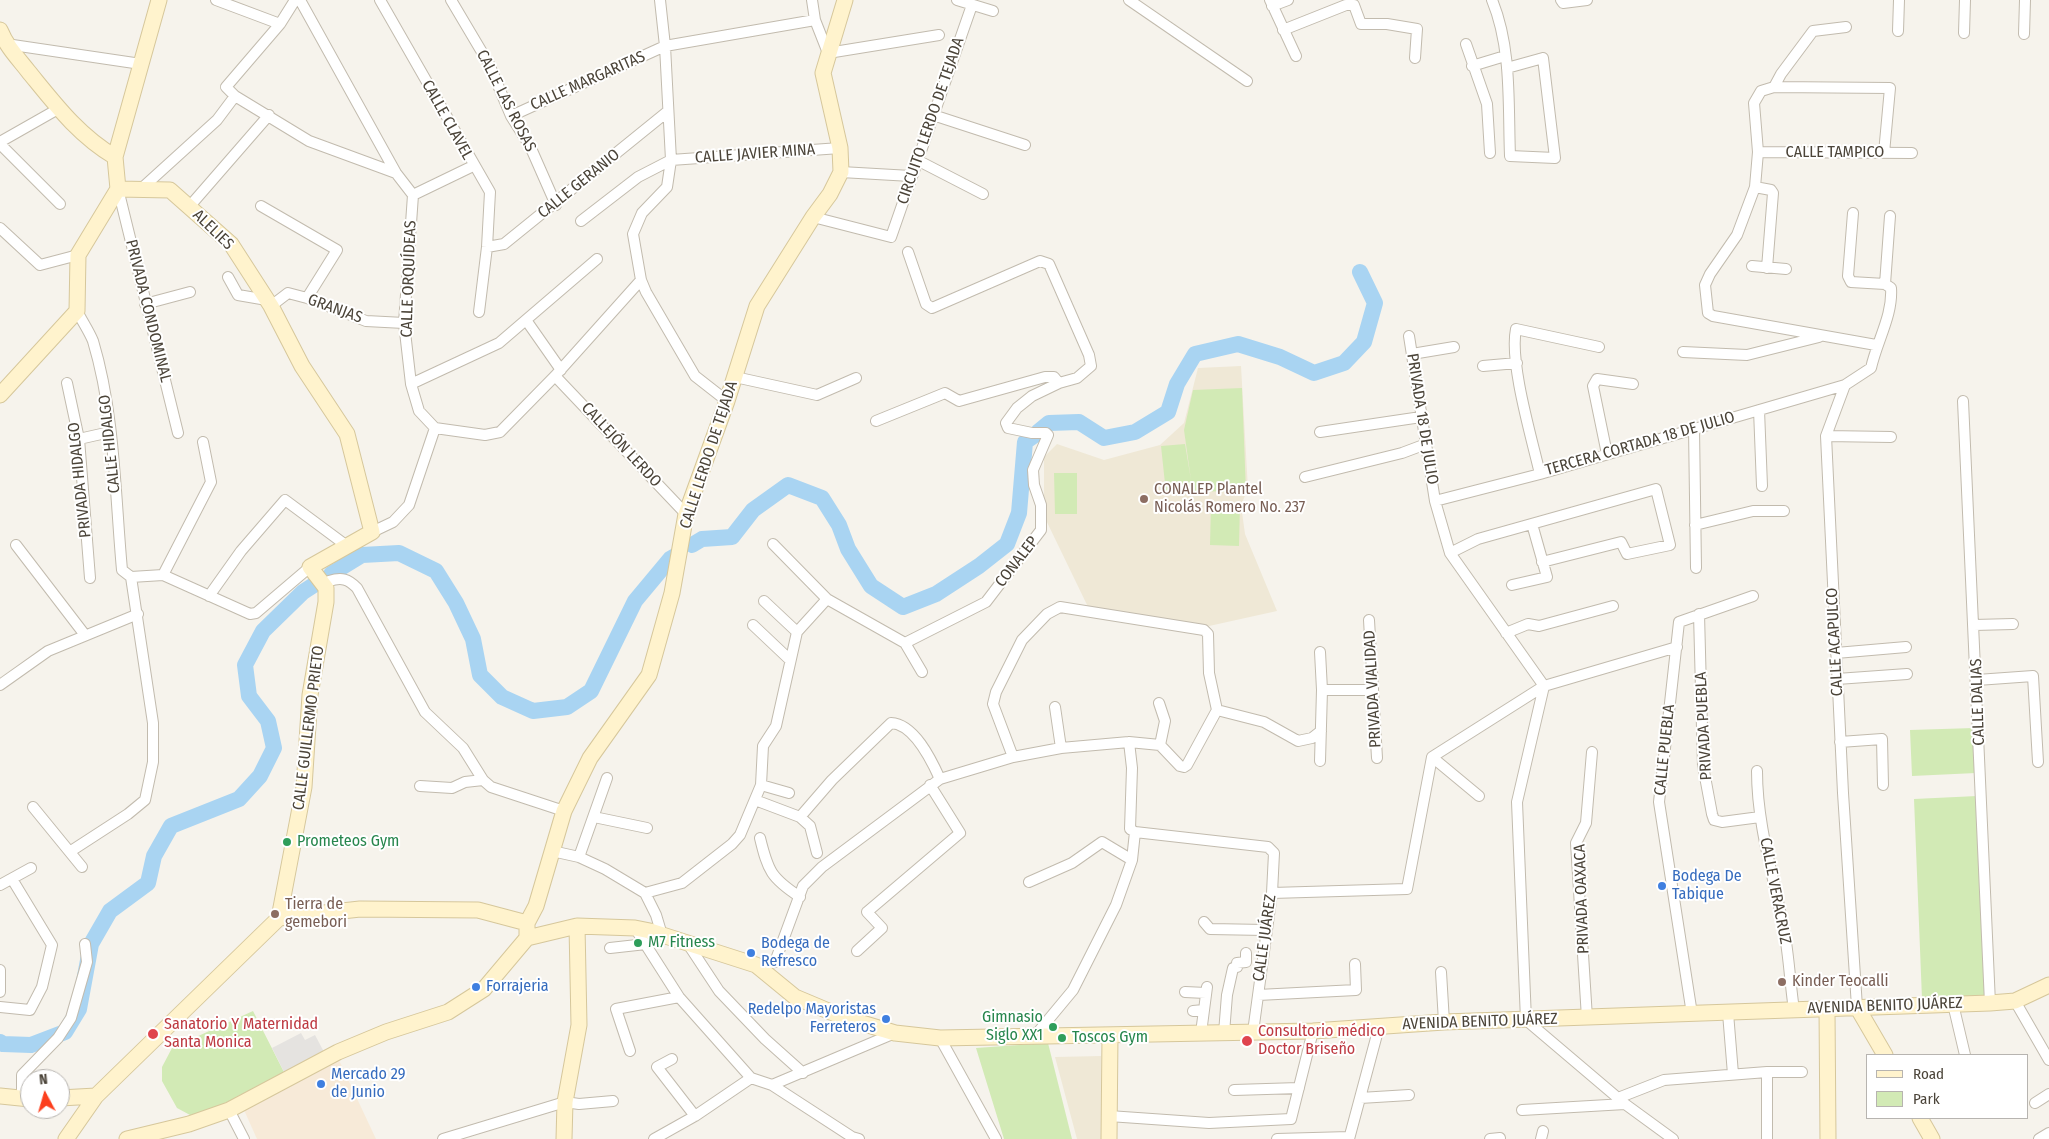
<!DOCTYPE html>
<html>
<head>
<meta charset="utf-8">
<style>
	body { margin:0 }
	#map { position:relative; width:2049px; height:1139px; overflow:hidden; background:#f6f3ec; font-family:"Fira Sans Condensed",sans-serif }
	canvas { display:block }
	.legend { position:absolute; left:1866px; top:1054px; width:162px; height:65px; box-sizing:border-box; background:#fff; border:1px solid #b7b4b0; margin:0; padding:6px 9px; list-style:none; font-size:15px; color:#4b4439 }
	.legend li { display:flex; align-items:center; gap:10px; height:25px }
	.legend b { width:25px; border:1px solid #b7b4b0 }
	.north { position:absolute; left:20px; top:1069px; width:50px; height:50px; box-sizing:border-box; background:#fff; border:1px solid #b7b4b0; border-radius:50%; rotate:354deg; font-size:14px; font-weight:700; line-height:20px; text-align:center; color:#4b4439 }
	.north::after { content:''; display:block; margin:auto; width:18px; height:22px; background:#fc3f1d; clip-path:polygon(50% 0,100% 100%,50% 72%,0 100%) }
</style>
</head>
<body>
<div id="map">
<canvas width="2049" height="1139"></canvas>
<ul class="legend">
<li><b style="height:6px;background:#fff3cd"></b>Road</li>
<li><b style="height:14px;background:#d2eab5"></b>Park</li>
</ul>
<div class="north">N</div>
</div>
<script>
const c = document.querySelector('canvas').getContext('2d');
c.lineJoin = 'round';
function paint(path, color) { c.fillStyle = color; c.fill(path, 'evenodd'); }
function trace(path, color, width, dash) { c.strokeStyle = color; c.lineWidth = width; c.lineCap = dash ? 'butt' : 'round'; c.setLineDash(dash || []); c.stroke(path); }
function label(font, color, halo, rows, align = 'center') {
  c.font = font + ' "Fira Sans Condensed",sans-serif'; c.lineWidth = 4; c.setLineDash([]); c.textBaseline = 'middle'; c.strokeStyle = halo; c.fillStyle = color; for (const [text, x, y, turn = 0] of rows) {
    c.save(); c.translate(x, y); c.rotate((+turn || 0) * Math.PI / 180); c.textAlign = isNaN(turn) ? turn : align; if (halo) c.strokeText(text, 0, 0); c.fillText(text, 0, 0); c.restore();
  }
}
paint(new Path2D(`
	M338,1058L376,1139H257L244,1110Z`), '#f7ead8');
paint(new Path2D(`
	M1241,366L1248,489L1241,505L1245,534L1277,611L1200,628L1089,609L1044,516V457L1057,444L1104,460L1160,445L1184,423L1198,368Z
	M1101,1056V1139H1077L1055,1057Z`), '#efe8d6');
paint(new Path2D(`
	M1242,388L1246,492L1193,491L1166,493L1161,446L1185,444L1191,480L1184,430L1193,390Z
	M1054,473H1077V514H1055Z
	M1211,504L1240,505L1239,546L1210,545Z
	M1974,728L1976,773L1912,776L1910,730Z
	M1977,796L1985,997L1922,999L1914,799Z
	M253,1011L284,1072L204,1114L190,1115L177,1108L162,1081V1067L172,1048Z
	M1048,1043L1072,1139H1004L976,1048Z`), '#d2eab5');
paint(new Path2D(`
	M301,1033L305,1040L315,1035L324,1052L284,1072L272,1048Z`), '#e5e3e0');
trace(new Path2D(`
	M1038,432L1049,423L1079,422L1104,438L1135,432L1168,412L1177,384L1195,354L1238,344L1280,357L1314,373L1344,363L1364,342L1375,303L1360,272
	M692,545L702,539L732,537L753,510L788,485L822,498L839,525L848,549L871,586L903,607L936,594L979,566L1007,544L1019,513L1025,442L1035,435
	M331,574L362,555L399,553L436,571L456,603L473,639L480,675L502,697L533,711L567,707L591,691L635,601L670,559L677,555
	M0,1042L3,1044L31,1045L65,1032L79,1009L91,944L110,911L148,883L154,856L171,826L239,799L260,776L274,748L268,721L249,696L245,665L263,631L303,592L320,581`), '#a9d4f2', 16);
const street = new Path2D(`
	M216,0L280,24
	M295,0L280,24L226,87L235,96L309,141L396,173
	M300,0L396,173L413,195L404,323L411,384L419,411L435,428L485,435L500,432L555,376L641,280
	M380,0L490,192L487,247L479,312
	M451,0L489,64L511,116L530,146L556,205
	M660,0L665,46L671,160L667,187L642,213L633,234L641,280L646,292L695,376L727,401
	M812,0L815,20L828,53L939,35
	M957,0L993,11
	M1129,0L1247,81
	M1270,0L1296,56
	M1492,0C1512,48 1508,105 1510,156L1555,158L1543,58L1507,68
	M1561,0L1563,3L1587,0
	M1272,6L1288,0
	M1283,30L1346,5H1354L1361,24H1387L1417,29L1415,58
	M1898,31L1899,0
	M1964,33L1965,0
	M2024,34L2025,0
	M6,44L141,64
	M1466,44L1487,104L1490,153
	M1472,66L1505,56
	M1774,87L1781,74L1813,31L1846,27
	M933,115L1025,145
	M511,116L665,46L815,20
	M0,142L58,109
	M0,144L60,204
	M1758,152L1912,153
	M917,160L983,194
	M841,172L911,176
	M1755,187L1771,190L1773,193L1767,268
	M118,189L178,433
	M141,189L217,120L235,96
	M413,195L473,166
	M261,206L337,250L307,298
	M189,207L269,115
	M1853,213L1848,276L1851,282L1885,284L1891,288C1893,315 1877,341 1871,368L1845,385L1826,436L1843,793L1857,1007
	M813,217L891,237L972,5
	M581,221L638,177L671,160L840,148
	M0,228L40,265L78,255
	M487,247L504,244L667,112
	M1752,266L1786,269
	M228,277L238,295L267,300
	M1885,284L1890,216
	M145,304L190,292
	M271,306L288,293L307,298L366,321L404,323
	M77,311C82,321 89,331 93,341C115,414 115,494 122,570L131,577
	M526,320L561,370
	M1409,336L1435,501L1450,553L1544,686L1517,802L1526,1020L1625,1104L1673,1139
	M1876,345L1713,316L1708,313L1705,285L1710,274L1737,235L1755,187L1758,152L1754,103L1761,91L1774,87L1890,88L1884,153
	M1683,352L1747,355L1819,337
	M1412,354L1454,347
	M1483,366L1517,363
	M555,376L686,514
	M735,377L817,395L856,378
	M67,383L79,439L90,578
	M411,384L499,343L597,259
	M1963,401L1990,1003
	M1759,410L1762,486
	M876,421L945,393L959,401L1045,377H1054L1059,383
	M1694,428L1696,568
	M1320,432L1421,417
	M1826,436L1891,437
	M79,439L110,432
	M1607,454L1593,386L1597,379L1633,384
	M1540,474C1532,439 1509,362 1516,329L1599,347
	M1305,477L1402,453L1426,444
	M1435,501L1540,474L1845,385
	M1695,525L1753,511H1784
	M372,532L393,522L409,505L435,428
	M773,544L827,599L905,643L922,672
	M16,545L85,635
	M1450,553L1478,539L1656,489L1670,545L1627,554L1621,542L1542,562
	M163,575L211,482L203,442
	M131,577L163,575L250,614L256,613L310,567
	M1512,585L1547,577L1532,524
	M326,588L329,581C342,577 348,579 357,588L425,712L463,748L483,780L491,787L564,811
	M209,596L241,551L285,500L347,546
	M764,601L797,632
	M1699,614L1703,766L1712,814L1714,820L1722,822L1760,817
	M1369,620L1377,758
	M753,625L790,660
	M1974,625L2013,624
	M1506,633L1528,624L1539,626L1613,606
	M905,643L986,602L1041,530V505L1034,485L1033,470L1048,435L1046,433H1032L1008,428L1006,423L1017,408L1032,396L1059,383L1077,378L1091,366L1089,355L1049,264L1040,261L932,308L926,304L908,252
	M1320,652L1322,690L1320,761
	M1836,653L1906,647
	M1837,679L1907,674
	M1977,680L2033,676L2038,762
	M0,685L48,651L138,614
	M1322,690H1373
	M1159,703L1165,721L1160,745
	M1055,707L1061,748
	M1217,710L1264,722L1298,741L1312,738L1321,731
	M1840,742L1882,739L1883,785
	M1432,757L1479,796
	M1757,771C1757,826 1774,877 1784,930C1789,956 1790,983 1794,1010
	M761,785L789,793
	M420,786L452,788L465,782L483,780
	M755,800L800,817L810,826L817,853
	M33,807L82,867
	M594,817L647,828
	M800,817L832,780L891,723C914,724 931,759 940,779
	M1135,832L1268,847L1274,853L1272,893L1253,1032
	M760,838C768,871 771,878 800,897
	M71,851L128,814L145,800L153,762V723L131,577
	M552,851L579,857L605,869L645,893L656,915L662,935
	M579,857L607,778
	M1029,882L1072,863L1102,842L1132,860
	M0,885L31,868
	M645,893L682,883L732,844L740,835L761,785L763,746L776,726L797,632L827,599
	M1272,893L1407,889L1432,757L1544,686L1677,647
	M1204,922L1210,929L1265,930
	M635,928L679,997L751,1078L772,1085L852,1137L859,1139
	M688,944L719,991L765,1039L803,1073
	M610,948L646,944
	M857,951L882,928L867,912L960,833L930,785
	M756,965L775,962L803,886L822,867L940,779L1013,757L1061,748L1129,742L1160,745L1180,766L1184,767L1187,765L1217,710L1209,673L1208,634L1204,630L1060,607L1047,614L1022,640L996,692L993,704L1013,757
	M0,970V992
	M1441,972L1444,1022
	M1185,992L1206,993
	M1258,995L1356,990L1355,964
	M2015,1001L2049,1060
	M1953,1004L1965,1055
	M0,1007L30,1010L42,987L52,945L12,879
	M1193,1011L1204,1010
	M1728,1013L1733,1074
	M1692,1014L1659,802L1679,622L1753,596
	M1587,1018L1576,843L1586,823L1592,752
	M1201,1033L1207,987
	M1224,1033L1227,995L1233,968L1237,967V963L1246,962V953
	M1034,1037L1073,990L1116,905L1132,860L1135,832L1130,829L1132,768L1129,742
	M940,1038L996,1139
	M630,1051L616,1009L679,997
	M672,1059L657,1067L695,1116
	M1767,1072V1139
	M772,1085L895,1033
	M1234,1090L1299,1088
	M22,1098V1075L58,1038L71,1018L87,962L85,944
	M1360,1098L1409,1095
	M1618,1098L1664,1080L1767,1072H1802
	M2035,1103L2049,1094
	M229,1110L244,1139
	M1522,1110L1625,1104
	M1109,1116L1209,1123L1291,1119L1313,1031
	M443,1139L565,1102L579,1104L613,1101
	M654,1139L695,1116L751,1078
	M1277,1139L1349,1137
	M1349,1139L1379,1027
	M1490,1139L1500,1138
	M1541,1139L1543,1131
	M2039,1139L2049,1133`);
const secondary = new Path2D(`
	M0,30C7,47 17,57 28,71C55,104 78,135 115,157
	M118,189L115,157L159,0
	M0,395L77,311L78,255L118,189
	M279,918L360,909L478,910L527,923
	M527,938V923L536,906L564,811L590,758L649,675L672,593L686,514L727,401L757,306L813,217L830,194L841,172L840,148L823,73L845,0
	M1857,1007L1885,1055
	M1827,1009L1828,1139
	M0,1096L30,1099
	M60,1098L96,1096
	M1920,1118L1932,1139
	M66,1139L96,1096L279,918L304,787L310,695L326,602V588L310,567L372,532L347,434L302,366L271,306L231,244L170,190L118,189
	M127,1139L189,1124L229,1110L338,1052L386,1032L448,1012L484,989L527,938L577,926L635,928L650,931L756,965L795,997L845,1018L895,1033L940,1038L1313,1031L1444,1022L1990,1003L2015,1001L2049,985
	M564,1139L565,1102L579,1025L577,926
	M1109,1139L1110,1036`);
trace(street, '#c2bbae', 12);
trace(secondary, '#d6c79b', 17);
trace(street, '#fff', 10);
trace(secondary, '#fff3cd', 15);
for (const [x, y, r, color] of [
	[1144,499,5,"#8d6e63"],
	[287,842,5,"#2e9e5b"],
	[1662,886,5,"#3f7fe0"],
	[275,914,5,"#8d6e63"],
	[638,943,5,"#2e9e5b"],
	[751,953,5,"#3f7fe0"],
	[1782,982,5,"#8d6e63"],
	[476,987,5,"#3f7fe0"],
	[886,1019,5,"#3f7fe0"],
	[1053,1027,5,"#2e9e5b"],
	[153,1034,6,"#e0444e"],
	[1062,1038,5,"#2e9e5b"],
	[1247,1041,6,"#e0444e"],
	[321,1084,5,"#3f7fe0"]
]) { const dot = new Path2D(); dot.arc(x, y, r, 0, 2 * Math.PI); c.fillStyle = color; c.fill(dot); trace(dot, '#fff', 2); }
label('16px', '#4b4439', '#fff', [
	["CALLE MARGARITAS",588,81,-24],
	["CALLE LAS ROSAS",506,101,63],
	["CALLE CLAVEL",447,120,61],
	["CIRCUITO LERDO DE TEJADA",931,121,-71],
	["CALLE TAMPICO",1835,153],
	["CALLE JAVIER MINA",755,154,-4],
	["CALLE GERANIO",579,184,-39],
	["ALELIES",213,230,44],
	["CALLE ORQUÍDEAS",409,279,-88],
	["GRANJAS",335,309,20],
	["PRIVADA CONDOMINAL",148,311,76],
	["PRIVADA 18 DE JULIO",1422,419,81],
	["CALLE HIDALGO",110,444,-96],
	["TERCERA CORTADA 18 DE JULIO",1640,444,-16],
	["CALLEJÓN LERDO",621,445,47],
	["CALLE LERDO DE TEJADA",709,455,-72],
	["PRIVADA HIDALGO",80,480,-96],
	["CONALEP",1017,562,-52],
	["CALLE ACAPULCO",1835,642,-93],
	["PRIVADA VIALIDAD",1373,689,-93],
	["CALLE DALIAS",1978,702,-92],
	["PRIVADA PUEBLA",1704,726,-93],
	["CALLE GUILLERMO PRIETO",309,728,-83],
	["CALLE PUEBLA",1665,750,-84],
	["CALLE VERACRUZ",1775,891,79],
	["PRIVADA OAXACA",1582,899,-92],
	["CALLE JUÁREZ",1265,938,-82],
	["AVENIDA BENITO JUÁREZ",1885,1006,-2],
	["AVENIDA BENITO JUÁREZ",1480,1022,-2]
]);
label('16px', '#785e54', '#fff', [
	["CONALEP Plantel",1154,490],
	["Nicolás Romero No. 237",1154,508],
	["Tierra de",285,905],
	["gemebori",285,923],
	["Kinder Teocalli",1792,982]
], 'left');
label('16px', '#27864d', '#fff', [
	["Prometeos Gym",297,842],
	["M7 Fitness",648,943],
	["Gimnasio",1043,1018,"right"],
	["Siglo XX1",1043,1036,"right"],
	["Toscos Gym",1072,1038]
], 'left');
label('16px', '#366cbe', '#fff', [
	["Bodega De",1672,877],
	["Tabique",1672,895],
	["Bodega de",761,944],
	["Refresco",761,962],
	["Forrajeria",486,987],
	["Redelpo Mayoristas",876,1010,"right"],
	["Ferreteros",876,1028,"right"],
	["Mercado 29",331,1075],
	["de Junio",331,1093]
], 'left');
label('16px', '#be3a42', '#fff', [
	["Sanatorio Y Maternidad",164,1025],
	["Santa Monica",164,1043],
	["Consultorio médico",1258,1032],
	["Doctor Briseño",1258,1050]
], 'left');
</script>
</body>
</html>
